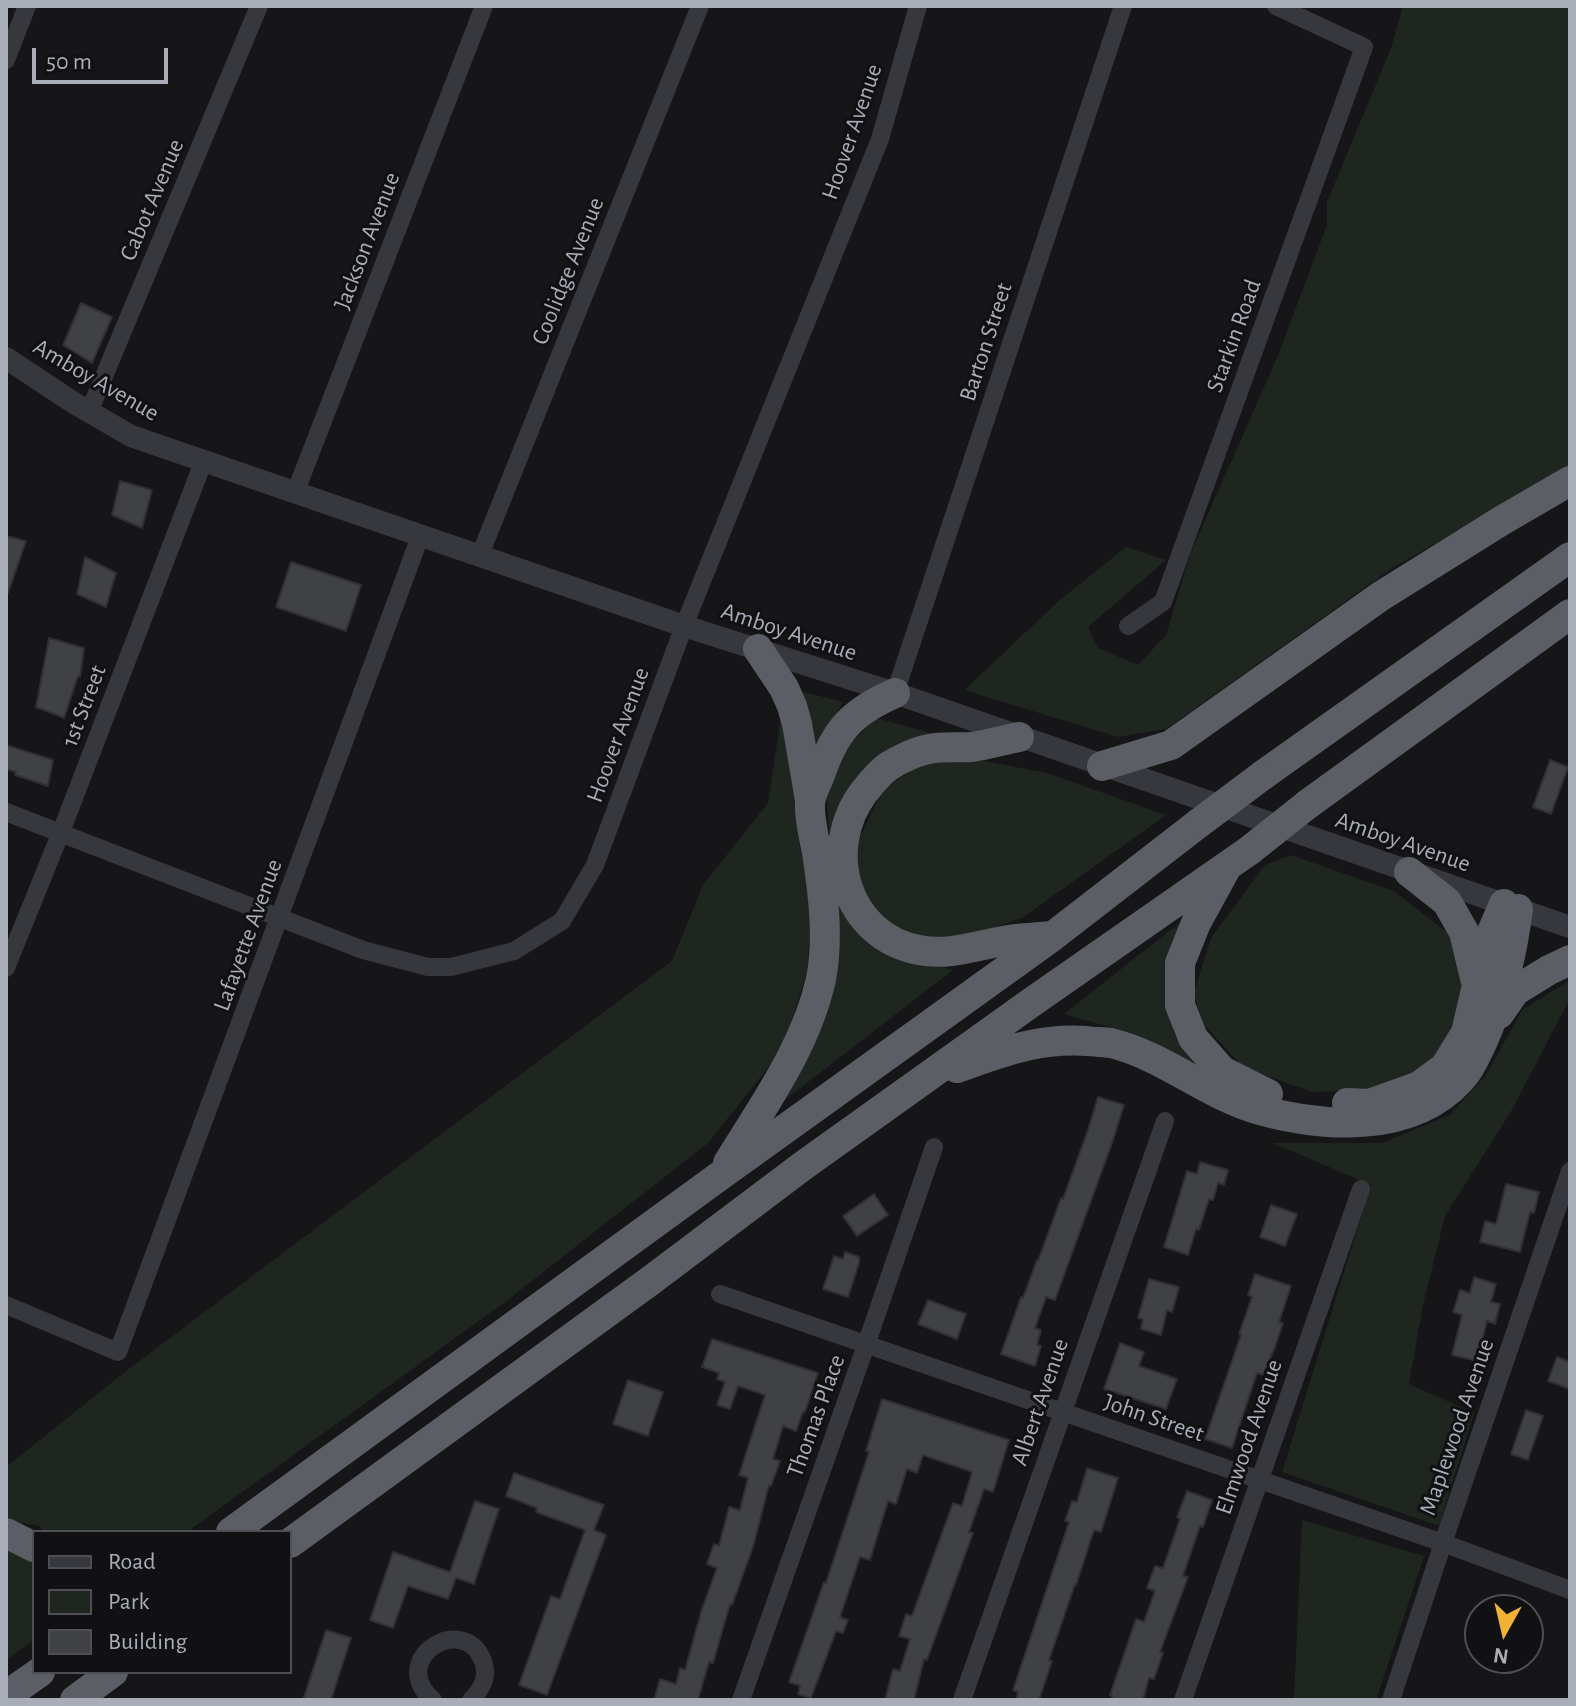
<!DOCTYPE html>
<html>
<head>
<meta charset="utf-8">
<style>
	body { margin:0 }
	#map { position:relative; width:1576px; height:1706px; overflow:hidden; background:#161618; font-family:"Alegreya Sans",sans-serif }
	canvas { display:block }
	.frame { position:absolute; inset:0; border:8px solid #a8adb8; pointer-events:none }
	.legend { position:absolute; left:32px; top:1530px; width:260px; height:144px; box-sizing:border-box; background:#111113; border:2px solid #4d4f55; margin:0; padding:10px 14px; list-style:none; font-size:24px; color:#a8adb8 }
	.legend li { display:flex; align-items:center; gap:16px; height:40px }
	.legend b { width:40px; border:2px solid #4d4f55 }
	.north { position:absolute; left:1464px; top:1594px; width:80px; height:80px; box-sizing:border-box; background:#111113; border:2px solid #4d4f55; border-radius:50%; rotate:188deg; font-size:22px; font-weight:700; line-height:32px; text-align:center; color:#a8adb8 }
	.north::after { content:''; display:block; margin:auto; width:28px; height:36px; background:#f2b134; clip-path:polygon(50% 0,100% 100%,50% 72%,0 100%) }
	.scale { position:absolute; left:32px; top:48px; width:136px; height:36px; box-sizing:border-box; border:4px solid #a8adb8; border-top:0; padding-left:10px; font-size:24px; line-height:28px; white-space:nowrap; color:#a8adb8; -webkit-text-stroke:6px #111113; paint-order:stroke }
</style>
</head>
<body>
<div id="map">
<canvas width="1576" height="1706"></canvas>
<div class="frame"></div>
<ul class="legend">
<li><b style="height:10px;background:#37383d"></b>Road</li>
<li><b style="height:22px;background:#1e261f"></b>Park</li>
<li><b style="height:22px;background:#404145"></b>Building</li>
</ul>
<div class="north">N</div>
<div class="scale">50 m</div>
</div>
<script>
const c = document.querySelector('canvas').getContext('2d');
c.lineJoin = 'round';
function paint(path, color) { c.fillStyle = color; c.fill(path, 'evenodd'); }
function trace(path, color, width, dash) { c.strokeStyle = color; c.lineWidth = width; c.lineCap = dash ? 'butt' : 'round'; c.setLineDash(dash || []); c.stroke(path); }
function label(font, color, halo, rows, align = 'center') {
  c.font = font + ' "Alegreya Sans",sans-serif'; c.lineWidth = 6; c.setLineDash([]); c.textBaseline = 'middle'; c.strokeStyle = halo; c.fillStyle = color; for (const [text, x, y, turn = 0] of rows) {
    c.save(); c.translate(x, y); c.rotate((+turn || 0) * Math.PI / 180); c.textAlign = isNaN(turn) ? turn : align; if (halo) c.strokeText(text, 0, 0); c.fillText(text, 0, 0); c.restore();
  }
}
paint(new Path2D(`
	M1403,6H1570V467L1394,567L1166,729L1118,737L964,690L1061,599L1126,547L1166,560L1088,627L1098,648L1138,665L1166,635L1191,552L1277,358L1327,225V202L1391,48Z
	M796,690L843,702L812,758Z
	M781,716L812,899L807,972L783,1049L708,1143L505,1302L187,1532H44L39,1526L6,1520V1467L126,1371L672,961L703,885L768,803Z
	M876,718L942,736L899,747L830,852L827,799L842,752Z
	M969,758L1047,773L1166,815L1022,918L958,940L918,939L873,914L857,883L856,845L883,790L923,762Z
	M1291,855L1394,891L1458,941L1469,994L1463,1022L1431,1068L1380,1090L1312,1092L1243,1067L1201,1022L1194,992L1211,938L1265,865Z
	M836,892L878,950L953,970L777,1106Z
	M1187,917L1165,973L1174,1034L1207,1073L1124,1031L1064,1014Z
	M1570,980V998L1513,1108L1445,1216L1423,1305L1409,1384L1474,1413L1439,1526L1282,1472L1371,1185L1273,1143H1382L1450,1115L1486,1075L1522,1010Z
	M1302,1520L1424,1556L1376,1700H1294Z
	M6,1542L34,1554V1639L6,1661Z`), '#1e261f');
const building = new Path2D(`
	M81,303L112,317L92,363L63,345Z
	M120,481L152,490L142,528L112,515Z
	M6,536L26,541L8,593L6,592Z
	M85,557L116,573L106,607L77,594Z
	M291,562L361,585L346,631L276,607Z
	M49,638L84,648L80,677L78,676L64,718L36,707Z
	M6,745L53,760L48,786L15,775L16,772L6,769Z
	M1550,760L1568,767L1551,814L1533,807Z
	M1098,1097L1124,1105L1112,1143L1055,1300L1046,1297L1035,1328L1041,1330L1037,1345L1041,1346L1035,1366L1001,1354L1021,1297L1023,1298L1037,1260L1038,1261L1061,1198L1063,1199L1088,1130Z
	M1200,1162L1228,1170L1224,1185L1218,1183L1213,1200L1209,1199L1199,1230L1196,1229L1188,1255L1164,1247L1187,1171L1197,1174Z
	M1506,1184L1539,1192L1534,1213L1530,1212L1520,1252L1480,1242L1485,1221L1496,1224Z
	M874,1194L888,1215L857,1236L843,1216Z
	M1271,1205L1297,1214L1285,1246L1260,1237Z
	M845,1252L859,1257V1263L848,1297L823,1289L834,1256L843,1259Z
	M1255,1274L1291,1286L1279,1322L1283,1323L1275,1347L1263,1375L1257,1373L1232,1448L1205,1439L1241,1335L1239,1334L1252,1297L1248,1295Z
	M1474,1277L1496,1284L1491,1302L1500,1304L1495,1324L1487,1321L1477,1361L1452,1355L1462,1315L1453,1312L1460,1290L1470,1293Z
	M1149,1279L1179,1287L1172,1312L1167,1310L1161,1335L1141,1329L1143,1319L1138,1318Z
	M928,1300L966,1314L957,1339L918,1324Z
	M712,1339L818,1373L805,1412H803L796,1431L783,1426L773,1459L780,1461L771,1486L769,1485L753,1547L732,1605L730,1604L713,1663L709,1662L698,1700H654L660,1679L676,1684L680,1668L685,1670L702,1609L717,1568L707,1564L714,1544L719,1546L729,1507L740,1510L748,1478L739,1475L765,1395L738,1386L730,1409L717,1405L725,1382L717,1379L719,1373L702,1367Z
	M1120,1343L1144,1352L1139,1366L1177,1379L1166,1409L1104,1389Z
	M1557,1357L1570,1362V1389L1548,1381Z
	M628,1380L663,1392L648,1436L613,1424Z
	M882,1399L1009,1440L993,1492L984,1489L969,1532L973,1533L927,1660L924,1659L914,1700H885L893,1669L900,1671L910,1639L899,1636L906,1614L912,1616L953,1503L962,1506L972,1472L923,1455L917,1473L907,1469L896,1504L888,1501L870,1560L860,1557L840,1617L848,1620L843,1633L836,1631L811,1698L798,1694L800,1686L789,1682L824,1582L826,1583L869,1452L866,1451Z
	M1526,1410L1543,1416L1528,1460L1511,1454Z
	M1087,1468L1118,1478L1101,1532L1094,1530L1076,1585L1075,1584L1049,1660L1052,1661L1039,1700H1016L1018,1692L1013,1690L1069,1522L1065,1521L1072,1501L1077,1502Z
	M514,1473L604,1505L594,1530L606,1535L547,1695L519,1685L551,1596L560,1599L585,1530L536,1512L537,1508L506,1496Z
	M1187,1491L1212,1500L1203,1527L1200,1526L1183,1576L1188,1577L1160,1652L1163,1653L1154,1679L1149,1678L1143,1700H1111L1112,1696L1110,1695L1136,1619L1144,1622L1155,1591L1147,1588L1155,1566L1163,1568L1180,1519L1177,1517Z
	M475,1501L499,1509L474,1584L456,1578L448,1599L408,1586L393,1628L370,1620L393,1552L450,1572Z
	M326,1630L351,1638L331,1700H303Z`);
paint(building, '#404145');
trace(building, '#303034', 2);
trace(new Path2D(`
	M6,60L27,6
	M89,412L259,6
	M295,493L484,6
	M480,555L700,6
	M1128,626L1163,602L1364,47L1276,6
	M895,693L1123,6
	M6,812L363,950L428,967H451L514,951L562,921L595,865L684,626L880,139L918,6
	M6,968L61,832L204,460
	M720,1294L1443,1543L1570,1590
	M6,1305L118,1352L421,534
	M433,1700C386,1659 464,1611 483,1661C489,1677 482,1689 471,1700
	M741,1700L866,1345L934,1147
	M962,1700L1165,1121
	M1183,1700L1361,1189
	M1391,1700L1443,1543L1570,1171`), '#37383d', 18);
trace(new Path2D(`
	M6,358L74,403L131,436L684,626L895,693L1570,927`), '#37383d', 22);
trace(new Path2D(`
	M758,649L784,688L792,706L797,724L810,800
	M1019,737C1003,740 987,745 971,747C957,748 942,746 929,749C917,751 900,759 889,766C880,772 871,783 864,792C821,849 845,936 919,950C948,956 975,946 1003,941C1019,938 1035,938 1051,936
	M1102,766L1171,745L1381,596L1501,521L1570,481
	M1263,775L1570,557
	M1308,804L1570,614
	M1225,870L1196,923L1180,963V1005L1193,1038L1222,1071L1268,1094
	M1409,872L1447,902L1464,932L1475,978
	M1499,1014L1515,991L1549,970L1570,960
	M957,1068C1003,1052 1036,1038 1087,1041C1094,1042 1103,1042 1111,1043C1164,1056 1207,1095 1260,1110C1325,1128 1411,1133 1460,1080C1470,1070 1476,1055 1482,1043C1501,1000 1512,956 1518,909
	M1347,1103L1369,1104L1419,1086L1445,1067L1466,1033L1486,946L1504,904
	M728,1163C764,1104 806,1047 821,979C829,937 823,893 817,852C814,837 809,818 810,803C811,794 817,783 820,775C835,730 852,712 895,693
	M231,1532L721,1175L1053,936L1199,823
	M6,1533L34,1547
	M290,1543L650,1281L804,1165L1032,1002L1250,850
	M6,1696L40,1672
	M75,1700L113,1672`), '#5b5e65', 30);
trace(new Path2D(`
	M1199,823L1263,775
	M1250,850L1308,804`), '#5b5e65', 30);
label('24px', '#a8adb8', '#111113', [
	["Hoover Avenue",852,132,-71],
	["Cabot Avenue",152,200,-67],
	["Jackson Avenue",367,241,-69],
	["Coolidge Avenue",568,271,-68],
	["Starkin Road",1234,336,-70],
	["Barton Street",986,342,-72],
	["Amboy Avenue",96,380,30],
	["Amboy Avenue",789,632,18],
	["1st Street",84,706,-69],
	["Hoover Avenue",618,735,-70],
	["Amboy Avenue",1403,842,19],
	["Lafayette Avenue",248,935,-70],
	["Albert Avenue",1040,1402,-71],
	["Thomas Place",816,1416,-70],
	["John Street",1154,1418,19],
	["Maplewood Avenue",1457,1427,-71],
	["Elmwood Avenue",1249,1437,-71]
]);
</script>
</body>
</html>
